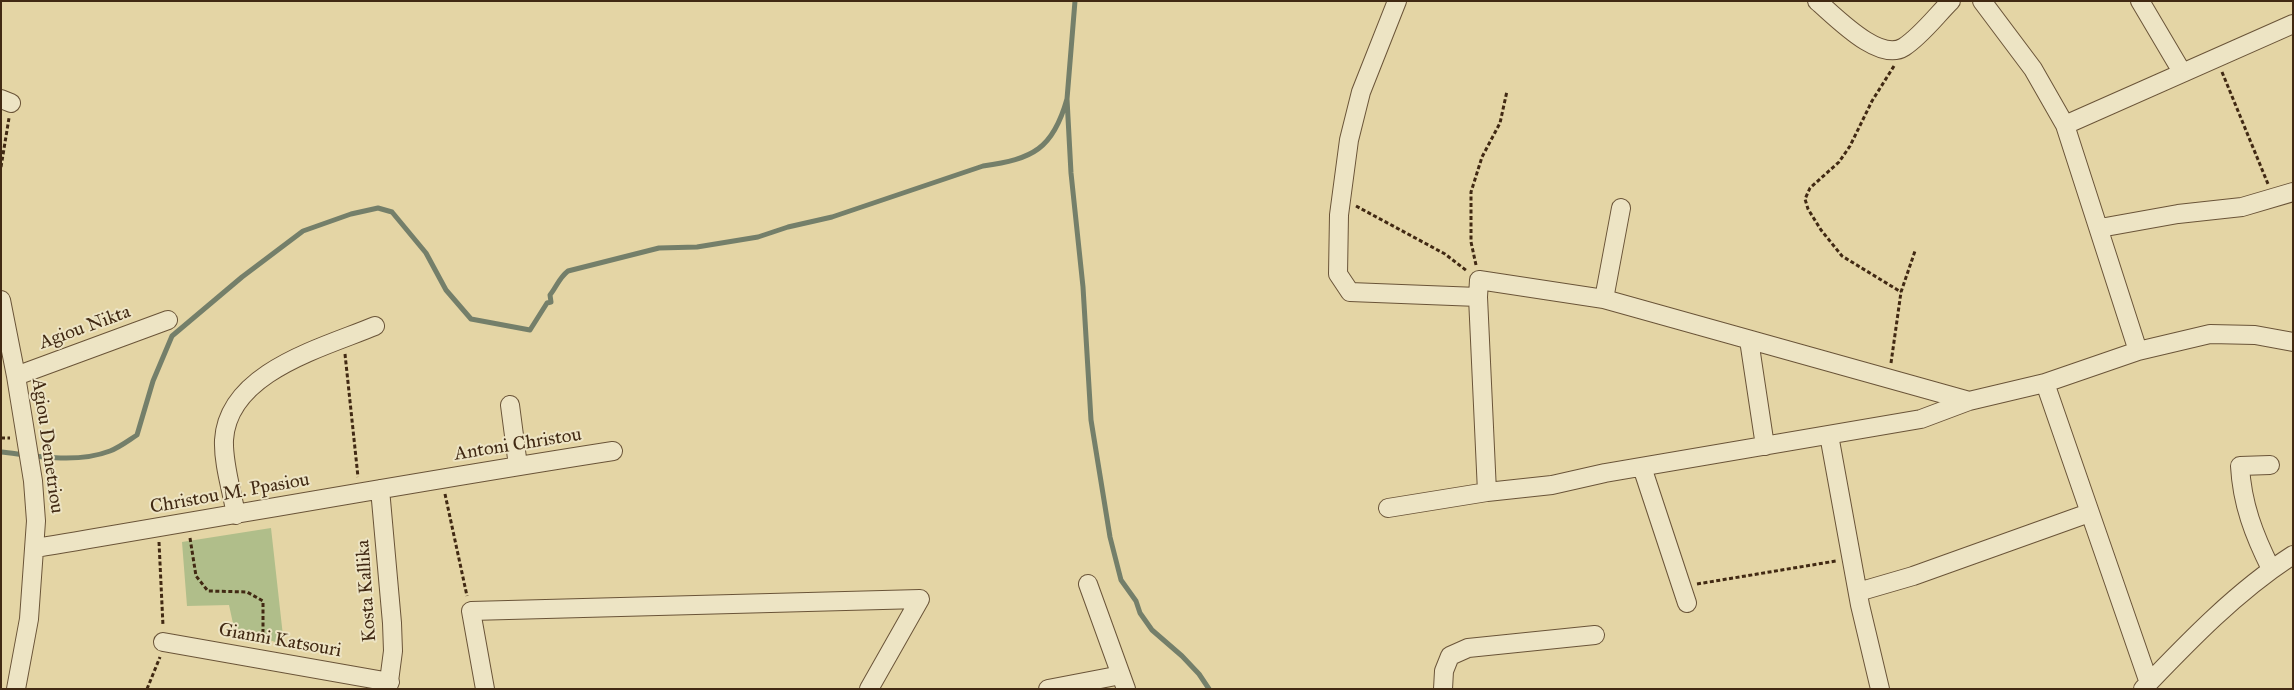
<!DOCTYPE html>
<html>
<head>
<meta charset="utf-8">
<style>
	body { margin:0 }
	#map { position:relative; width:2294px; height:690px; overflow:hidden; background:#e4d5a5; font-family:"IM FELL Great Primer",serif }
	canvas { display:block }
	.frame { position:absolute; inset:0; border:2px solid #412913; pointer-events:none }
</style>
</head>
<body>
<div id="map">
<canvas width="2294" height="690"></canvas>
<div class="frame"></div>
</div>
<script>
const c = document.querySelector('canvas').getContext('2d');
c.lineJoin = 'round';
function paint(path, color) { c.fillStyle = color; c.fill(path, 'evenodd'); }
function trace(path, color, width, dash) { c.strokeStyle = color; c.lineWidth = width; c.lineCap = dash ? 'butt' : 'round'; c.setLineDash(dash || []); c.stroke(path); }
function label(font, color, halo, rows, align = 'center') {
  c.font = font + ' "IM FELL Great Primer",serif'; c.lineWidth = 4; c.setLineDash([]); c.textBaseline = 'middle'; c.strokeStyle = halo; c.fillStyle = color; for (const [text, x, y, turn = 0] of rows) {
    c.save(); c.translate(x, y); c.rotate((+turn || 0) * Math.PI / 180); c.textAlign = isNaN(turn) ? turn : align; if (halo) c.strokeText(text, 0, 0); c.fillText(text, 0, 0); c.restore();
  }
}
paint(new Path2D(`
	M271,528L284,645L234,628L229,605L187,606L182,542Z`), '#b0be8a');
trace(new Path2D(`
	M1075,1L1067,99L1071,173L1083,287L1091,420L1110,537L1121,580L1136,601L1140,613L1152,630L1182,656L1199,674L1209,689
	M1,452C37,456 76,464 110,451C120,447 129,440 137,435L153,381L172,336L242,277L303,231L351,214L378,208L392,212L426,253L446,290L471,319L530,330L547,303L551,302L550,295C557,286 559,278 568,271L659,248L697,247L758,237L788,227L832,217L983,166C1033,159 1053,149 1067,99`), '#747f6a', 5);
const minor = new Path2D(`
	M1397,1L1361,92L1349,140L1339,215L1338,274L1350,292L1478,297
	M1817,1C1835,16 1879,63 1904,47C1921,36 1936,16 1951,1
	M1982,1L2033,69L2065,125L2138,351
	M2140,1L2182,72
	M1,99L11,103
	M2065,125L2293,24
	M2100,228L2178,214L2242,207L2293,192
	M1604,299L1621,208
	M1,300L16,376L33,481L36,521L29,619L16,689
	M1749,340L1765,446
	M16,376L168,320
	M2045,383L2149,683
	M510,405L518,466
	M1829,435L1860,605L1880,689
	M2270,465L2240,466C2242,504 2254,535 2271,569
	M1642,467L1687,603
	M380,489L392,623L393,651L388,689
	M1487,492L1478,297L1479,280L1604,299L1969,401
	M1388,508L1487,492L1552,485L1605,473L1921,419L1969,401L2045,383L2138,351L2210,334L2255,335L2293,342
	M236,515C232,491 223,464 224,440C228,372 322,348 375,326
	M36,548C228,516 420,481 613,451
	M1088,584L1126,689
	M1858,592L1913,576L2089,513
	M163,642L390,682
	M485,689L471,611L920,599L869,689
	M1048,689L1121,675
	M1443,689L1444,671L1450,656L1468,648L1595,635
	M2143,689C2189,641 2237,591 2293,555`);
trace(minor, '#6a5438', 20);
trace(new Path2D(`
	M1894,66L1872,101L1850,146L1839,162L1810,188L1805,199L1808,209L1821,230L1842,256L1901,292
	M2222,72L2268,184
	M1,167L9,118
	M1356,206L1445,254L1467,271
	M1476,265L1471,242V192L1482,157L1500,123L1507,91
	M345,354L358,477
	M1891,363L1901,292L1915,251
	M1,438H10
	M445,494L467,596
	M190,538L196,576L208,591L247,592L263,601V644
	M159,542L163,626
	M1697,584L1836,561
	M147,689L160,657`), '#412913', 3, [4, 2.5]);
trace(minor, '#ede4c4', 18);
label('19px', '#412913', '#ede4c4', [
	["Agiou Nikta",85,328,-20],
	["Antoni Christou",518,445,-9],
	["Agiou Demetriou",47,446,82],
	["Christou M. Ppasiou",230,494,-10],
	["Kosta Kallika",367,591,-94],
	["Gianni Katsouri",280,641,10]
]);
</script>
</body>
</html>
